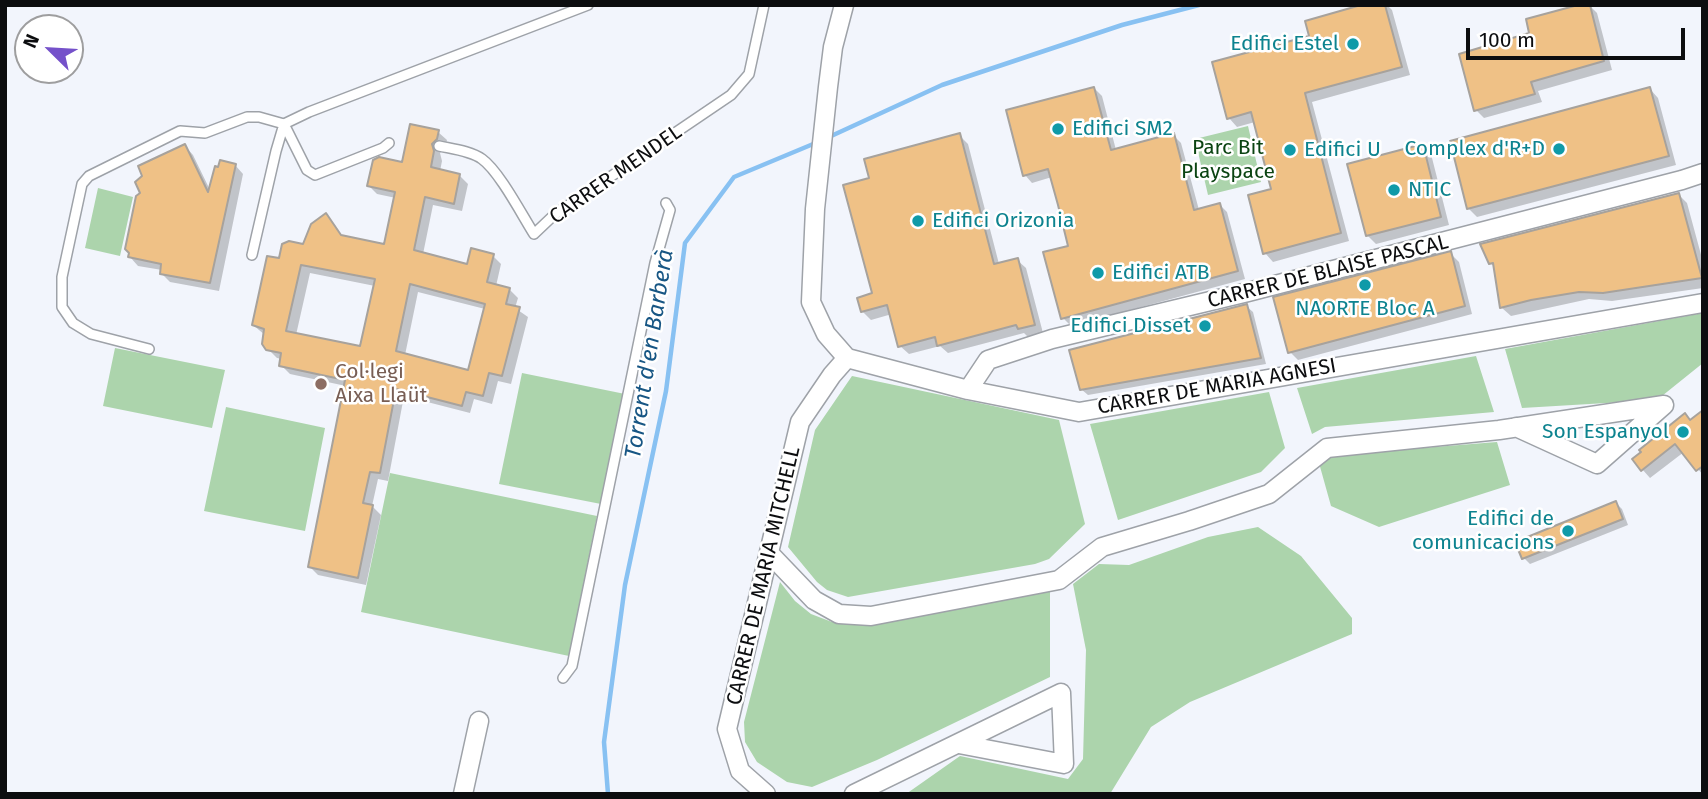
<!DOCTYPE html>
<html>
<head>
<meta charset="utf-8">
<style>
	body { margin:0 }
	#map { position:relative; width:1708px; height:799px; overflow:hidden; background:#f2f5fc; font-family:"Fira Sans",sans-serif }
	canvas { display:block }
	.frame { position:absolute; inset:0; border:7px solid #0c0d0f; pointer-events:none }
	.north { position:absolute; left:14px; top:14px; width:70px; height:70px; box-sizing:border-box; background:#fff; border:2px solid #9e9e9f; border-radius:50%; rotate:294deg; font-size:19px; font-weight:700; line-height:28px; text-align:center; color:#0c0d0f }
	.north::after { content:''; display:block; margin:auto; width:24px; height:32px; background:#7551ca; clip-path:polygon(50% 0,100% 100%,50% 72%,0 100%) }
	.scale { position:absolute; left:1466px; top:28px; width:219px; height:32px; box-sizing:border-box; border:4px solid #0c0d0f; border-top:0; padding-left:9px; font-size:21px; line-height:24px; white-space:nowrap; color:#0c0d0f; -webkit-text-stroke:5px #fff; paint-order:stroke }
</style>
</head>
<body>
<div id="map">
<canvas width="1708" height="799"></canvas>
<div class="frame"></div>
<div class="north">N</div>
<div class="scale">100 m</div>
</div>
<script>
const c = document.querySelector('canvas').getContext('2d');
c.lineJoin = 'round';
function paint(path, color) { c.fillStyle = color; c.fill(path, 'evenodd'); }
function trace(path, color, width, dash) { c.strokeStyle = color; c.lineWidth = width; c.lineCap = dash ? 'butt' : 'round'; c.setLineDash(dash || []); c.stroke(path); }
function label(font, color, halo, rows, align = 'center') {
  c.font = font + ' "Fira Sans",sans-serif'; c.lineWidth = 5; c.setLineDash([]); c.textBaseline = 'middle'; c.strokeStyle = halo; c.fillStyle = color; for (const [text, x, y, turn = 0] of rows) {
    c.save(); c.translate(x, y); c.rotate((+turn || 0) * Math.PI / 180); c.textAlign = isNaN(turn) ? turn : align; if (halo) c.strokeText(text, 0, 0); c.fillText(text, 0, 0); c.restore();
  }
}
paint(new Path2D(`
	M1248,126L1261,182L1208,195L1195,139Z
	M98,188L133,197L120,256L85,248Z
	M1703,313V363L1657,400L1522,408L1505,349Z
	M115,348L225,370L212,428L103,406Z
	M1476,356L1494,412L1325,427L1312,434L1297,388Z
	M522,373L625,394L601,504L499,484Z
	M852,376L1059,420L1085,524L1049,559L1035,564L848,597L827,590L817,582L788,547L815,430Z
	M1269,392L1285,448L1261,472L1118,520L1090,424Z
	M226,407L325,428L305,531L204,511Z
	M1497,442L1510,485L1379,527L1331,506L1319,463L1335,455Z
	M390,473L597,516L569,656L361,612Z
	M1258,527L1301,556L1352,618V634L1190,702L1151,727L1110,794H906L960,756L1068,779L1083,759L1086,650L1073,584L1099,564L1129,565L1208,537Z
	M780,582L795,601L811,614L832,622L869,623L1050,587V677L877,760L812,787L787,782L757,762L745,742L744,722Z`), '#acd4ac');
paint(new Path2D(`
	M1368,5H1387L1392,10L1410,75L1312,102L1349,241L1273,262L1265,253L1274,190L1255,122L1237,127L1229,118L1311,37Z
	M1589,5L1597,13L1612,70L1538,91L1542,102L1484,118L1476,110L1531,35Z
	M1094,88L1102,96L1116,150L1173,135L1181,143L1199,210L1220,205L1227,212L1245,279L1071,326L1063,318L1070,247L1052,177L1032,183L1025,175Z
	M1650,89L1658,98L1676,165L1477,217L1469,209L1452,142Z
	M438,132L447,140L445,148L440,153L442,161L440,171L459,175L468,184L462,211L433,205L423,254L468,266L493,256L501,264L496,286L509,289L518,298L515,308L528,317L511,384L498,381L492,404L474,399L470,413L404,396L388,481L378,479L372,506L381,515L366,585L318,575L310,567L346,386L290,374L281,365L282,359L277,358L268,349L265,335L253,325L280,260L305,246L326,215L344,238L386,246L396,198L377,194L369,186L403,164ZM310,273L375,286L362,348L296,335ZM418,292L485,309L469,372L405,355Z
	M959,135L968,144L999,264L1017,260L1026,268L1043,333L1028,337L1024,333L948,353L940,346L909,354L900,346L892,314L871,320L862,311L874,295L871,179Z
	M185,146L193,155L210,190L235,165L243,174L219,291L170,282L162,274V270L138,266L130,257Z
	M1422,146L1431,154L1449,225L1376,244L1367,235Z
	M1678,194L1687,203L1703,262V288L1612,301L1589,299L1511,316L1502,308L1495,268L1491,263Z
	M1450,253L1459,262L1472,314L1298,360L1290,352Z
	M1246,306L1253,312L1266,364L1088,395L1081,389Z
	M1703,412V475L1684,452L1650,478L1642,469Z
	M1616,503L1622,509L1628,525L1530,564L1524,558Z`), '#0003');
trace(new Path2D(`
	M829,137L942,85L1122,25L1199,5
	M608,794L604,742L625,585L666,391L685,243L734,177L818,142`), '#88c1f2', 4.5);
const building = new Path2D(`
	M1361,5H1385L1402,67L1305,93L1341,233L1263,254L1248,195L1271,189L1251,112L1227,119L1212,62L1309,36L1305,21Z
	M1578,5H1590L1604,61L1531,82L1535,94L1474,111L1459,54L1529,33L1526,19Z
	M1094,87L1111,150L1174,133L1194,210L1220,203L1238,271L1061,319L1043,252L1068,246L1058,205L1048,169L1023,176L1006,110Z
	M1650,87L1669,156L1467,209L1450,141Z
	M410,124L439,130L437,139L432,144L434,151L431,167L460,174L454,204L425,197L414,250L467,264L471,248L494,254L487,282L510,288L506,304L520,307L502,376L489,373L483,396L466,392L462,406L396,389L380,473L370,472L363,503L373,505L358,578L308,567L345,380L279,366L281,353L266,350L262,344L264,329L252,325L267,256L279,258L282,244L289,241L303,244L311,224L326,213L341,235L384,244L395,192L367,186L373,160L379,157L402,162ZM301,265L375,279L360,346L286,331ZM410,284L485,304L468,370L396,351Z
	M960,133L994,264L1018,258L1035,325L1018,329L1016,325L937,346L935,337L898,347L887,305L861,312L857,298L872,293L843,185L869,178L864,159Z
	M185,144L208,192L215,166L218,167L220,160L236,164L210,283L160,274L161,264L128,257L129,253L125,249L136,196L140,193L135,182L142,176L138,166Z
	M1423,144L1441,217L1366,236L1347,164Z
	M1679,193L1702,278L1603,293L1579,292L1531,300L1500,308L1493,263L1489,264L1480,244Z
	M1451,251L1465,306L1288,353L1273,297Z
	M1247,304L1261,358L1080,390L1069,350Z
	M1703,410V466L1696,471L1675,444L1641,471L1632,459L1641,452L1639,450L1685,413L1690,420Z
	M1616,501L1623,519L1522,559L1515,542Z`);
paint(building, '#efc186');
trace(building, '#a7a29c', 2);
const lane = new Path2D(`
	M284,124L307,170L315,175L383,148L389,143
	M439,146C453,149 471,151 482,159C499,171 522,215 534,234L554,215L731,95L749,74L764,5
	M252,255L276,151L284,124
	M149,349L91,334L73,323L62,307V277L82,184L89,176L180,131L205,133L247,117H259L284,124L309,112L588,5
	M563,678L572,666L655,263L670,210L666,203`);
const street = new Path2D(`
	M844,5L833,47L828,87L815,209L811,302L826,334L847,358L968,390L1079,412L1703,303
	M968,390L988,360L1052,339L1248,292L1682,180L1703,173
	M769,553L814,600L839,614L871,616L1059,580L1102,547L1189,521L1269,494L1327,448L1499,430L1664,405L1597,464L1516,427
	M463,794L479,721
	M766,794L740,771L727,729L800,422L832,375L847,358
	M854,794L1061,693L1064,764L959,744`);
trace(lane, '#9ea2a8', 12);
trace(street, '#9ea2a8', 21);
trace(lane, '#fff', 9);
trace(street, '#fff', 18);
for (const [x, y, r, color] of [
	[1353,44,7,"#0f9aa8"],
	[1058,129,7,"#0f9aa8"],
	[1559,149,7,"#0f9aa8"],
	[1290,150,7,"#0f9aa8"],
	[1394,190,7,"#0f9aa8"],
	[918,221,7,"#0f9aa8"],
	[1098,273,7,"#0f9aa8"],
	[1365,285,7,"#0f9aa8"],
	[1205,326,7,"#0f9aa8"],
	[321,384,7,"#8d6e63"],
	[1683,432,7,"#0f9aa8"],
	[1568,531,7,"#0f9aa8"]
]) { const dot = new Path2D(); dot.arc(x, y, r, 0, 2 * Math.PI); c.fillStyle = color; c.fill(dot); trace(dot, '#fff', 2.5); }
label('21px', '#0d838f', '#fff', [
	["Edifici Estel",1339,44],
	["Edifici SM2",1072,129,"left"],
	["Complex d'R+D",1545,149],
	["Edifici U",1304,150,"left"],
	["NTIC",1408,190,"left"],
	["Edifici Orizonia",932,221,"left"],
	["Edifici ATB",1112,273,"left"],
	["NAORTE Bloc A",1365,309,"center"],
	["Edifici Disset",1191,326],
	["Son Espanyol",1669,432],
	["Edifici de",1554,519],
	["comunicacions",1554,543]
], 'right');
label('21px', '#0b4412', '#fff', [
	["Parc Bit",1228,148],
	["Playspace",1228,172]
]);
label('21px', '#0c0d0f', '#fff', [
	["CARRER MENDEL",616,175,-35],
	["CARRER DE BLAISE PASCAL",1328,272,-14],
	["CARRER DE MARIA AGNESI",1217,387,-10],
	["CARRER DE MARIA MITCHELL",764,576,-77]
]);
label('21px', '#785e54', '#fff', [
	["Col·legi",335,372],
	["Aixa Llaüt",335,396]
], 'left');
label('italic 23px', '#175684', '#fff', [
	["Torrent d'en Barberà",650,354,-81]
]);
</script>
</body>
</html>
